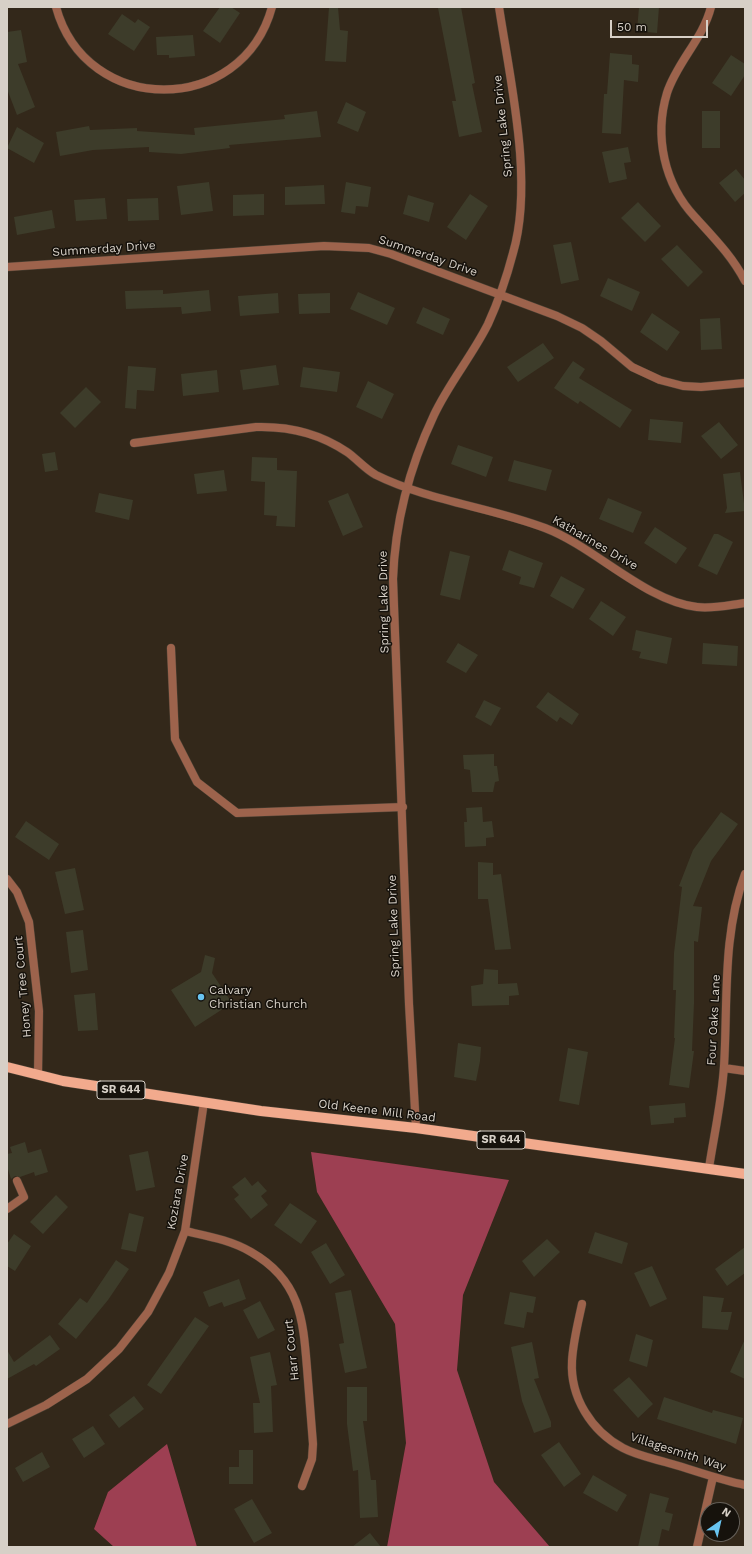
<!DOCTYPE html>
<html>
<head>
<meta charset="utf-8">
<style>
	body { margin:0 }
	#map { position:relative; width:752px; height:1554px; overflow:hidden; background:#33281a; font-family:"Work Sans",sans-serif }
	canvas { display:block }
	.frame { position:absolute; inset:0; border:8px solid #d7d0c7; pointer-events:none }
	.north { position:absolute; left:700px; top:1502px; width:40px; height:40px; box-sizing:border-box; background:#16120c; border:1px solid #635e57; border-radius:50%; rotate:34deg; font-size:11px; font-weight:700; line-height:16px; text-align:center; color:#d7d0c7 }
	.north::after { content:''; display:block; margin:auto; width:14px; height:18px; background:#68c4f0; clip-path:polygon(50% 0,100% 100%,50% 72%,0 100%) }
	.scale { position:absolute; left:610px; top:20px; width:98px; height:18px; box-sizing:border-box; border:2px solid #d7d0c7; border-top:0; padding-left:5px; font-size:12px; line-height:14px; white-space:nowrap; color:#d7d0c7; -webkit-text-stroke:3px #16120c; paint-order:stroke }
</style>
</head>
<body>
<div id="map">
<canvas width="752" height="1554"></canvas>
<div class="frame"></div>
<div class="north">N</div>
<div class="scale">50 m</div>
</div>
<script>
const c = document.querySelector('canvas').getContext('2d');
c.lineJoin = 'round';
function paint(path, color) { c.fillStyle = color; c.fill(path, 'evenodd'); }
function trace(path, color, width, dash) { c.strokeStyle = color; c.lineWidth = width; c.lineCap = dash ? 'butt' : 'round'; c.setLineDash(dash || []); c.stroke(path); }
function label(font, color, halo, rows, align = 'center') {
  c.font = font + ' "Work Sans",sans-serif'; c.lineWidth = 3; c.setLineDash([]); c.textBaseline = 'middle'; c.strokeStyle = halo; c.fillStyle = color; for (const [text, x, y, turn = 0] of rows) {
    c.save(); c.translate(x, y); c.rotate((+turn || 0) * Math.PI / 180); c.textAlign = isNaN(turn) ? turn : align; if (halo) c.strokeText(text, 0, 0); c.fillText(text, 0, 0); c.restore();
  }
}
paint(new Path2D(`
	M311,1152L509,1180L463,1295L457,1370L494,1482L550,1547H387L406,1443L395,1324L317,1192Z
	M167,1444L197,1547H114L94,1529L108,1492Z`), '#9d3f52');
paint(new Path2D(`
	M220,7H231L240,13L220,43L203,31Z
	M329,7H338L340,30L348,31L346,62L325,61Z
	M444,7H461L475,83L472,84L482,132L459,137L452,101H456L438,8Z
	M639,7H659L657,33L637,31Z
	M122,14L135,23L138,19L150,27L134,51L108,34Z
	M21,30L27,62L18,64L35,107L17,115L7,89V32Z
	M193,35L195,56L169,58V55H157L156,37Z
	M610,53L632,55V64L639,65L638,82L624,80L621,134L602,133L604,94H607Z
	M731,55L745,64V75L731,96L712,83Z
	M346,102L366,112L358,132L337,123Z
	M317,111L321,137L229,145L230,148L181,154L149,152V147L93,150L60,156L56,132L89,126L90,130L137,128V131L195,135L194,128L285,119L284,115Z
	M702,111H720V148H702Z
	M17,127L44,143L34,163L7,148Z
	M628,147L631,162L624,163L627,179L609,183L602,152Z
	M736,169L745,180V193L735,202L719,183Z
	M209,182L213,211L181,215L177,186Z
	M346,182L371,187L368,207L356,206L355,214L341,212Z
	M324,185L325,204L285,205V187Z
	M264,194V215L233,216V195Z
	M470,194L488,206L466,240L447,227Z
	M408,195L434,203L429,222L403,214Z
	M105,198L107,219L76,221L74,200Z
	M158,198L159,220L128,221L127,199Z
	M638,202L661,226L645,242L621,218Z
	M52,210L55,228L17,235L14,217Z
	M571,242L579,280L561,284L553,245Z
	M677,245L703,272L688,287L661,259Z
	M608,278L640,292L632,311L600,296Z
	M163,290V294L209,290L211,311L182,314L181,307L126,309L125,291Z
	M358,292L395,308L387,325L350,309Z
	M278,293L279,313L240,316L238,296Z
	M330,293V313L299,314L298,294Z
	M423,307L450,319L443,335L416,323Z
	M652,313L680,332L667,351L640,332Z
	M720,318L722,349L701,350L700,319Z
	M543,343L554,358L518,382L507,367Z
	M573,361L585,369L579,378L632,410L620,428L580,401L578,404L554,388Z
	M276,365L279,385L243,390L240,370Z
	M128,366L156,368L154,391L137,390L136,409L125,408Z
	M303,367L340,372L337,392L300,387Z
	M217,370L219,392L183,396L181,374Z
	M368,381L394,394L382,419L356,407Z
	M86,387L101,402L75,428L60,413Z
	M650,419L683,422L681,443L648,440Z
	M719,422L738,445L721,459L701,436Z
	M458,445L493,457L486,477L451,464Z
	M55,452L58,470L45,472L42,454Z
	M252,457L277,458V470L297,471L295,527L276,526L277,516L264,515L265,482L251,481Z
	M514,460L552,470L546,491L508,481Z
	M224,470L227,491L197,494L194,474Z
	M740,472L745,511L725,513L727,508L723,474Z
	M99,493L133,500L129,520L95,512Z
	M348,493L363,527L343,536L328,501Z
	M608,498L642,512L633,533L599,519Z
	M655,527L687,548L676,564L644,543Z
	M714,534H718L733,542L717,575L698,566Z
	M509,550L543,563L534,588L519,584L521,577L502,570Z
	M450,551L470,556L460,600L440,595Z
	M561,576L585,589L573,609L550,596Z
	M601,601L626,617L613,636L589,619Z
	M636,630L672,638L667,664L639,658L641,652L632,650Z
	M458,643L478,655L466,673L446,662Z
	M703,643L738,646L737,666L702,664Z
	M548,692L579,714L572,725L560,717L557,722L536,707Z
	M484,700L501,708L491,726L475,717Z
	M494,754V766H497L499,781L495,782L493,792H472L470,770L464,769L463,755Z
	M482,807L483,822L492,821L494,837L486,838V846L465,847L464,822H467L466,808Z
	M721,812L738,824L711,861L693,906L702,907L698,942L694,941V1003L692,1051H694L689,1088L669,1085L675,1038H674L676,990H673L674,953L682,887L679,886L693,850Z
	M26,821L59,844L49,860L15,837Z
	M478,862L493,863V875L501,874L511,949L495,950L488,899H478Z
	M75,868L84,910L65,914L55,872Z
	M83,930L88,970L71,973L66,932Z
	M205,955L215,958L212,973L232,1003L195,1027L171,990L201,972Z
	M484,969L498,970V984L517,983L519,995L509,996V1005L472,1006L471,986L483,984Z
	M95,993L98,1030L78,1031L74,995Z
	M458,1043L481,1047L480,1061L476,1081L454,1077Z
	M568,1048L588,1052L579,1105L559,1101Z
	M685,1103L686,1117L674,1118V1123L651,1125L649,1106Z
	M25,1142L28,1153L41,1149L48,1172L35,1176L34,1172L20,1177L15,1176L11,1179L7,1166V1154L12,1153L10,1147Z
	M148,1151L155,1187L136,1191L129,1155Z
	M245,1177L252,1186L258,1181L267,1191L261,1196L268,1205L251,1219L234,1199L239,1195L232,1187Z
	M56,1195L68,1207L43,1234L30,1222Z
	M290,1203L317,1221L301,1244L274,1225Z
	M129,1213L144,1217L136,1252L121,1249Z
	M595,1232L628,1243L622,1264L588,1253Z
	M14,1234L31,1246L15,1271L7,1266V1244Z
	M547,1239L560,1252L534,1277L522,1261Z
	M326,1243L345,1275L330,1284L311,1252Z
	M745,1247V1273L727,1286L715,1269Z
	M116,1260L129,1269L108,1300L76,1339L58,1324L80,1298L87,1303Z
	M652,1266L667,1299L650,1307L634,1273Z
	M239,1279L246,1299L224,1307L222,1302L209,1307L203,1292Z
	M351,1290L367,1368L345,1373L339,1344L344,1343L335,1293Z
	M510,1292L536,1297L533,1313L527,1312L524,1328L504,1324Z
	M703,1296L724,1298L721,1312H732L728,1330L702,1328Z
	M260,1301L275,1330L258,1339L243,1310Z
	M195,1317L209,1326L161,1394L147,1385Z
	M636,1334L653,1340L647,1367L629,1361Z
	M50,1335L60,1349L36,1366L34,1364L7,1379V1350L14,1362Z
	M745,1339V1379L730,1372Z
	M532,1342L539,1378L534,1379L551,1422V1427L534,1433L522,1401L511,1347Z
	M270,1352L277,1385L271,1386L273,1432L254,1433L253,1403H260L250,1357Z
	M629,1377L653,1404L638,1418L613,1390Z
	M347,1387H367V1421H363L371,1480H376L378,1517L360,1518L358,1470L353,1471L347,1424Z
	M134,1396L144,1409L119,1428L109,1415Z
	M664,1397L712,1413L713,1410L743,1418L736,1444L657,1419Z
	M93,1426L105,1444L84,1458L72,1439Z
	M559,1442L581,1474L564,1487L541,1455Z
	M239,1450H253V1484H229V1467H239Z
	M42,1452L50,1467L23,1482L15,1468Z
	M593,1475L627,1495L617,1512L583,1493Z
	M650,1493L669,1498L665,1512L673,1514L669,1531L662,1529L658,1547H638Z
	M252,1499L272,1533L254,1543L234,1509Z
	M370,1533L381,1547H352Z`), '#3d3c2a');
const lane = new Path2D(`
	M7,1209L24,1197L17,1181`);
const street = new Path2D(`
	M56,7C86,117 242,117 272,7
	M711,7C703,39 677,62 667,93C654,136 664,184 695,217C714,238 732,256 745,281
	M7,267L324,246L369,248L391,254L557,316L582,328L601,341L632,367L660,380L683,386L701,387L745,383
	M134,443L256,427C290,426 319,433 347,452C357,459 365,469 376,475C429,501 490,507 545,528C595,547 645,601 697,607C713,609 729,605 745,603
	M171,648L175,739L197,782L237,813L403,807
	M7,879L17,892L29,922L39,1011L38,1075
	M724,1068L745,1071
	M416,1128L409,1004L393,579C395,523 410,466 434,415C449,383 472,356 488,324C498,302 507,276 513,253C534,182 510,80 499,7
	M709,1168C714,1135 722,1100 724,1066C728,1002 722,935 745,874
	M185,1231C207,1236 231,1240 251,1252C300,1280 303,1318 307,1368C309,1394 311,1419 313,1444L312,1459L302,1486
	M582,1304C578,1323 573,1342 572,1361C570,1397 591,1431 623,1448C638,1456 656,1459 672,1464C696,1471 720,1480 745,1485
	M7,1424L46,1405L87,1379L119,1349L148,1312L169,1273L185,1231L204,1102
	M697,1547L713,1477`);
const primary = new Path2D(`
	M7,1067L63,1081L261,1111L416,1128L745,1174`);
trace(lane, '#4d4336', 9);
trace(street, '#4d4336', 9);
trace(primary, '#4d4336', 11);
trace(lane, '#9d634c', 8);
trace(street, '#9d634c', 8);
trace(primary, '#f2aa8d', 10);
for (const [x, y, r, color] of [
	[201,997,4,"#68c4f0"]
]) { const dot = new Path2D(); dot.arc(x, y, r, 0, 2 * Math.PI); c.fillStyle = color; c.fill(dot); trace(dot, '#16120c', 1.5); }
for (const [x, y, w] of [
	[121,1090,48],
	[501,1140,48]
]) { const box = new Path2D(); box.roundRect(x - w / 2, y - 9, w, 18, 3); c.fillStyle = '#16120c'; c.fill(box); trace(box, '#d7d0c7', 1); }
label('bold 11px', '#d7d0c7', null, [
	["SR 644",121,1090],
	["SR 644",501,1140]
]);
label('12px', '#d7d0c7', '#16120c', [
	["Spring Lake Drive",503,126,-96],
	["Summerday Drive",104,249,-4],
	["Summerday Drive",428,256,19],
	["Katharines Drive",595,543,30],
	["Spring Lake Drive",384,602,-91],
	["Spring Lake Drive",394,926,-92],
	["Honey Tree Court",23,987,-95],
	["Four Oaks Lane",714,1020,-87],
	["Old Keene Mill Road",377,1111,7],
	["Koziara Drive",178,1192,-80],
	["Harr Court",292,1350,-96],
	["Villagesmith Way",678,1452,18]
]);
label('12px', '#d7d0c7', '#16120c', [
	["Calvary",209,990],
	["Christian Church",209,1004]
], 'left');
</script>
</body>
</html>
